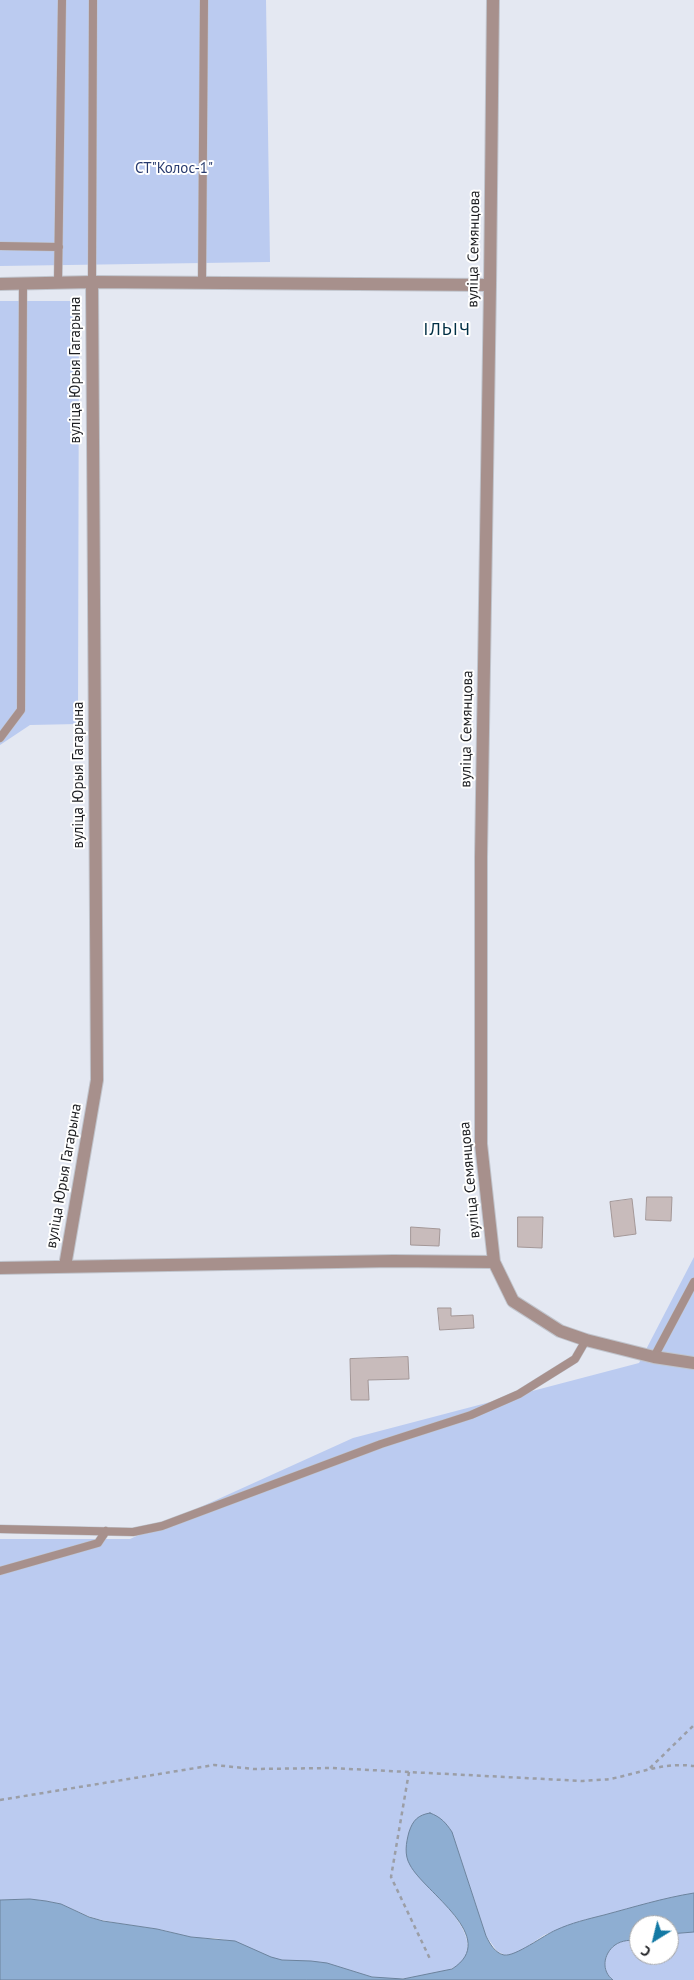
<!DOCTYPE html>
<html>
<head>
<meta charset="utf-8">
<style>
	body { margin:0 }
	#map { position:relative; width:694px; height:1980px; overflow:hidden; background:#e4e8f2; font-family:"PT Sans",sans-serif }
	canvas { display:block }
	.north { position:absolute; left:629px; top:1915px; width:50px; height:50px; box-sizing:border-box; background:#fff; border:1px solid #a5a5a6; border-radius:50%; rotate:216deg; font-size:14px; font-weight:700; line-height:20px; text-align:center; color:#1d1e21 }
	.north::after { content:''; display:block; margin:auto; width:18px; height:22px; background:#1379a4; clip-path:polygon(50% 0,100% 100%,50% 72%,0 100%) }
</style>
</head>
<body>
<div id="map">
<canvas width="694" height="1980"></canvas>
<div class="north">С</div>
</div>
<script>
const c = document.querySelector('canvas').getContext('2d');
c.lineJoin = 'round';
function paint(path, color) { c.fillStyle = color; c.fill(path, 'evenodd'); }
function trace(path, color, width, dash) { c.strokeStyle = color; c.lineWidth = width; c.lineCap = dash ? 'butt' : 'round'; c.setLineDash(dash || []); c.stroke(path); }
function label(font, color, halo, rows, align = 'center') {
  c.font = font + ' "PT Sans",sans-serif'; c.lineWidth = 4; c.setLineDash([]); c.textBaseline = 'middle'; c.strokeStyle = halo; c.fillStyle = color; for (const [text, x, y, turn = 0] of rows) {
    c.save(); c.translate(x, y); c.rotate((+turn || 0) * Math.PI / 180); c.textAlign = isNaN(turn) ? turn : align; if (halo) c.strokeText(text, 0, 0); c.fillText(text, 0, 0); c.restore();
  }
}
paint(new Path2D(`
	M0,0H266L270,262L0,266Z
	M0,301H79L78,724L30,725L0,745Z
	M694,1257V1893L661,1900L581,1921L544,1935L519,1952L512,1955H505L497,1951L486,1936L456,1844L446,1824L416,1874C444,1902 509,1961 430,1975C415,1977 400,1980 385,1979C363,1977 345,1967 323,1963C306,1960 287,1963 271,1958C255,1952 238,1942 221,1939C212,1937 201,1939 191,1937C180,1935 169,1931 158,1929C140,1926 121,1924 102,1920C87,1917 74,1909 60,1904C40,1898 20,1899 0,1900V1539H130L353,1438L639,1363Z
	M685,1931L694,1932V1980H613C601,1971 603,1954 615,1945C622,1940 631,1940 639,1940V1955H669V1934Z`), '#bbcbf0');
const water = new Path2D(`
	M430,1813C441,1817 446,1823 452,1832L486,1936C490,1944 495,1953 504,1955C515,1957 544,1935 556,1930C571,1923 588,1919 604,1915C634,1907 663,1898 694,1893V1932L669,1934V1925H639V1940C631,1940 622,1940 615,1945C603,1954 601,1971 613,1980H0V1900L30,1899L46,1901L61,1904L89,1917L103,1921L157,1929L191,1937L235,1941L271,1957L282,1960L311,1961L327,1963L372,1977L403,1979L452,1969C501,1938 424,1892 410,1865C404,1855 406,1843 409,1832C413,1820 418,1815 430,1813Z`);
paint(water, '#8eaed2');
trace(water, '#6c839d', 1);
const building = new Path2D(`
	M647,1197H672L671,1221L646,1220Z
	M632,1199L636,1234L614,1237L610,1202Z
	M518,1217H543L542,1248L518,1247Z
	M411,1227L440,1229L439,1246L411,1245Z
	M438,1308H451V1316L473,1315L474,1328L440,1330Z
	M408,1357L409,1379L368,1380L369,1400H351L350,1359Z`);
paint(building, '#c8bbbb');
trace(building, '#a39797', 1);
const service = new Path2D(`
	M0,246L59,247
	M58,282L62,0
	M92,282L93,0
	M202,283L204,0
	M0,738L21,710L23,284
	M654,1357L694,1282
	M0,1529L133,1532L162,1526L381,1444L471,1415L519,1394L575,1359L586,1340
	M0,1571L98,1543L106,1531`);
const minor = new Path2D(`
	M493,0L490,285L481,857V1144L494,1262L513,1301L560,1331L586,1340L654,1357L694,1363
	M0,284L92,282L490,285
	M65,1266L97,1080L92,282
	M0,1268L393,1261L494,1262`);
trace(service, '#c0c4cc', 9);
trace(minor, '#c0c4cc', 14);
trace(new Path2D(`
	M650,1768L694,1725
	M409,1772L391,1877L431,1961
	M0,1800L214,1765L254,1769L331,1768L583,1781C592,1780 602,1780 610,1779C641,1773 662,1762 694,1766`), '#9b9ea6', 2.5, [4, 4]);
trace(service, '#a7908c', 8);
trace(minor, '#a7908c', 12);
label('15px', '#283b6f', '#fff', [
	["СТ\"Колос-1\"",174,169]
]);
label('15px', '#1d1e21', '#fff', [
	["вуліца Семянцова",474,249,-89],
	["вуліца Юрыя Гагарына",76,370,-90],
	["вуліца Семянцова",467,729,-89],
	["вуліца Юрыя Гагарына",79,775,-90],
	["вуліца Юрыя Гагарына",64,1176,-80],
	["вуліца Семянцова",470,1180,-95]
]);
c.letterSpacing = '1px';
label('18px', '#002f44', '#fff', [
	["ІЛЬІЧ",447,330]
]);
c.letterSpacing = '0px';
</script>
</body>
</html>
